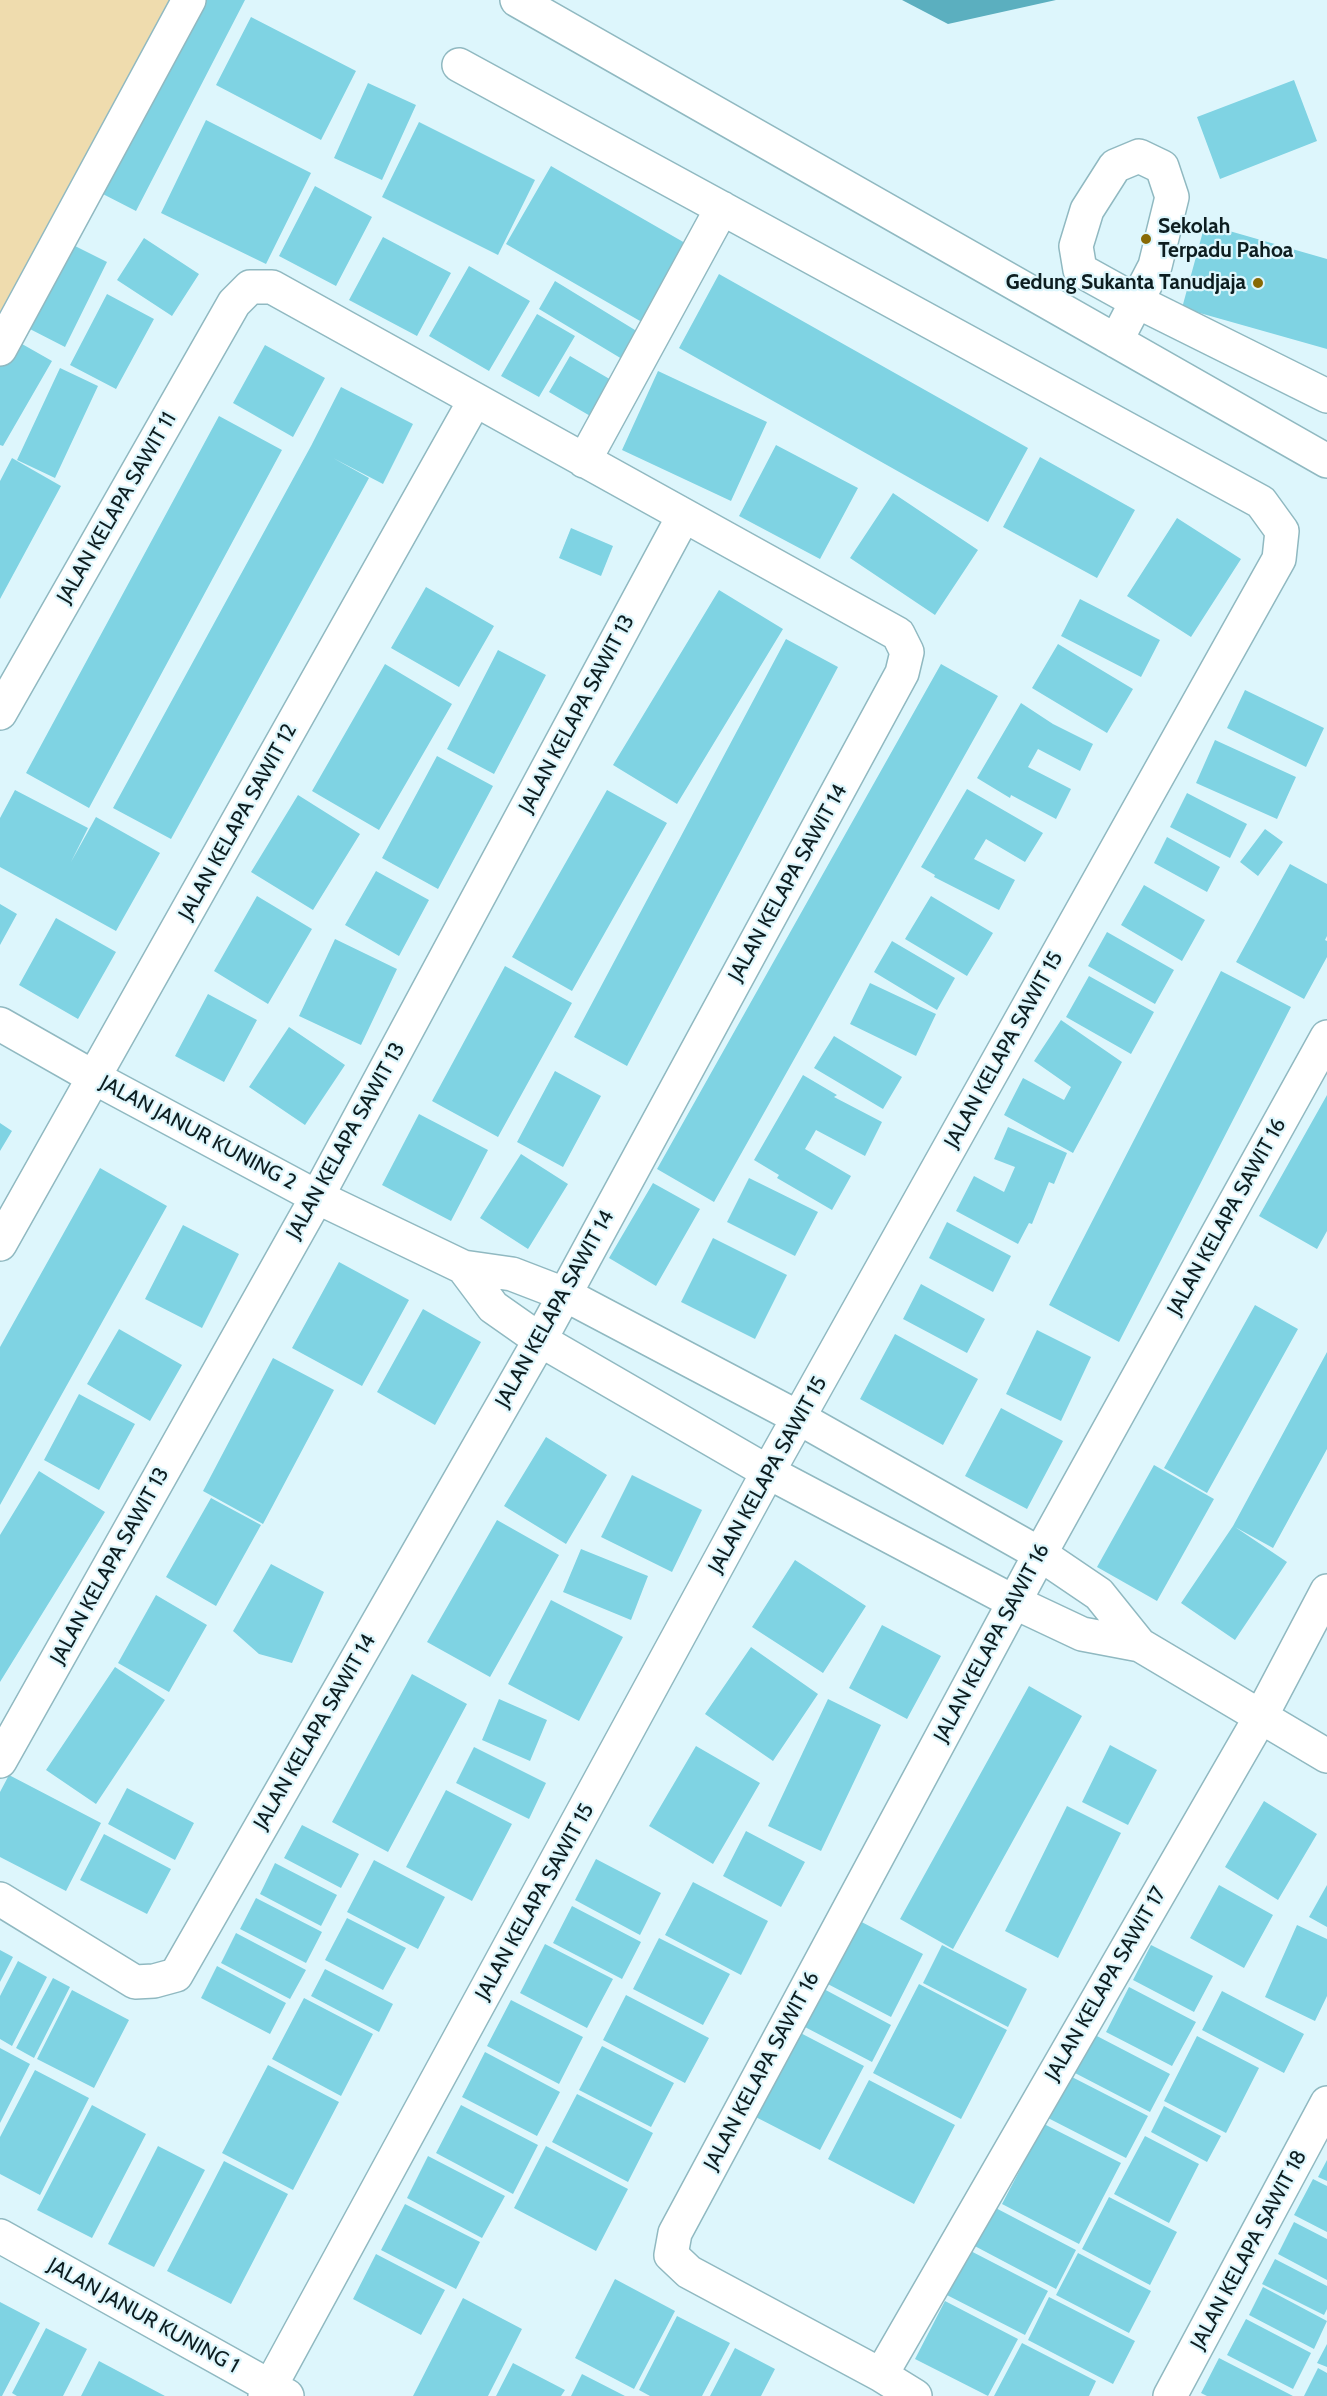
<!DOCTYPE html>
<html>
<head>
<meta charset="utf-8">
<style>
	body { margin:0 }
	canvas { display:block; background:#ddf6fc }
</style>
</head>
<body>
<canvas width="1327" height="2396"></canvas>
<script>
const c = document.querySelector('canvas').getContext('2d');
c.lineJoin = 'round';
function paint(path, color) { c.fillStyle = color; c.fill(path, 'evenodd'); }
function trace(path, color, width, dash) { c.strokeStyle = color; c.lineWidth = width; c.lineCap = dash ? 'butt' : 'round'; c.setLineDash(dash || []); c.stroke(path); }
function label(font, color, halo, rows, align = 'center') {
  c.font = font + ' Cabin,sans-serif'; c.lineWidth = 4.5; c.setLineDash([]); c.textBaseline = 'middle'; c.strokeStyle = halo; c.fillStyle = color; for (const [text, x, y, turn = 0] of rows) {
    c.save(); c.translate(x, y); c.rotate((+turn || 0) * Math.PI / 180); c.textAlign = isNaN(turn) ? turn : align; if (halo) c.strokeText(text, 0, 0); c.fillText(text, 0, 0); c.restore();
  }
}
paint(new Path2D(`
	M0,0H170L0,323Z`), '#efdcae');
paint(new Path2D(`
	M902,0H1056L948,24Z`), '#5bafbf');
paint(new Path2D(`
	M196,0H245L136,211L97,191Z
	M251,17L356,71L321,140L216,85Z
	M1294,80L1317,141L1220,179L1197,117Z
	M368,83L416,105L382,180L334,158Z
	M206,120L311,173L266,264L161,213Z
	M419,122L535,180L498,255L382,197Z
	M551,166L692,247L647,325L506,244Z
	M315,186L372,217L336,286L279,256Z
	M1205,224L1327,259V349L1182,308Z
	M383,237L451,273L417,336L349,300Z
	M144,238L199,274L172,316L117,280Z
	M69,243L107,262L65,347L26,327Z
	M469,266L530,301L489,371L429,336Z
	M719,274L1028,448L988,522L679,348Z
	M555,281L648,338L632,365L539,309Z
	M107,294L154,319L116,389L70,365Z
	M537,314L575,336L539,397L501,376Z
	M15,340L52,361L3,446L0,445V366Z
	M265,345L325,378L293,437L233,403Z
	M570,356L613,381L592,417L549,392Z
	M60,368L98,386L55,478L17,460Z
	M658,371L767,422L731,501L622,450Z
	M341,387L413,424L383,484L333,458L369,478L171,839L113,808L311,446Z
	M219,416L282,450L89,808L26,773Z
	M776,445L858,488L820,559L739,516Z
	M1040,457L1135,510L1097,578L1003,527Z
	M12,458L61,486L0,599V481Z
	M893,493L978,550L935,615L850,558Z
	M1177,518L1241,559L1191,637L1127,596Z
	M571,528L613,546L601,576L559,558Z
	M426,587L494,626L459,687L391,648Z
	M719,590L783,629L677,804L613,765Z
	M1080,599L1160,640L1141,677L1061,636Z
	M786,639L838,667L627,1066L574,1037Z
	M1058,644L1133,689L1107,733L1032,688Z
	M498,650L546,675L494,774L447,749Z
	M385,664L452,704L379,830L312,791Z
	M941,664L998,696L714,1202L657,1169Z
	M1245,690L1324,728L1306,767L1227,728Z
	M1021,703L1053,724L1093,744L1080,771L1038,749L1028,767L1071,789L1056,819L1011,795L1010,798L977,778Z
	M1215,740L1296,777L1277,819L1196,783Z
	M437,756L493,786L438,889L382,858Z
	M967,789L1043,833L1025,862L986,839L974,859L1015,880L999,910L934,877L935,875L921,867Z
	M15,790L88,828L71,862L96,817L160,853L116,931L0,867V818Z
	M607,790L667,823L572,991L512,957Z
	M1187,793L1247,824L1230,858L1170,827Z
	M298,795L360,834L313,910L251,872Z
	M1265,829L1283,842L1258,876L1240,862Z
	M1167,837L1220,867L1207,892L1154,863Z
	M1290,864L1327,884V936L1325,940L1327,941V957L1304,999L1236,962Z
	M376,871L429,900L399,956L345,925Z
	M1144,885L1205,920L1182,961L1121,925Z
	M257,896L312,929L268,1004L214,971Z
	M931,896L993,933L967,976L905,939Z
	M0,904L17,914L0,945Z
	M56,918L116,952L78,1019L19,985Z
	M1107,932L1174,970L1155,1004L1088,966Z
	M335,939L397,969L361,1045L299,1016Z
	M892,941L955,978L937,1010L874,972Z
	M505,966L572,1003L498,1137L432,1101Z
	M1221,971L1291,1007L1119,1342L1049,1305Z
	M1089,976L1154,1012L1131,1054L1066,1017Z
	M870,983L936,1014L916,1056L850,1024Z
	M208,994L257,1020L224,1082L175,1056Z
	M1061,1020L1122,1062L1073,1153L1004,1115L1023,1078L1064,1100L1071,1087L1034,1061Z
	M289,1027L345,1065L305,1125L249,1087Z
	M834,1036L902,1077L883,1109L814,1068Z
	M555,1071L601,1096L563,1167L517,1142Z
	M803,1075L837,1095L834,1097L882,1122L865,1156L816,1130L805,1149L851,1176L832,1210L777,1178L779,1175L754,1160Z
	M1327,1095V1231L1317,1249L1259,1216Z
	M419,1114L488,1150L451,1221L382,1185Z
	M0,1123L12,1131L0,1151Z
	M1008,1127L1067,1153L1054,1184L1049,1182L1032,1224L1029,1223L1018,1244L956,1211L974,1176L1004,1192L1015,1167L994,1159Z
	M521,1154L568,1184L528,1249L480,1218Z
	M100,1168L167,1206L0,1505V1347Z
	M749,1178L818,1212L795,1256L727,1222Z
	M653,1183L700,1209L656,1286L609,1258Z
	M947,1222L1011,1256L993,1292L929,1258Z
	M183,1225L239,1254L202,1328L145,1299Z
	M713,1238L787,1275L755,1339L681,1302Z
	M339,1262L409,1300L362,1386L292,1348Z
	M921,1284L985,1319L967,1353L903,1319Z
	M1255,1305L1298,1329L1207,1493L1164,1468Z
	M423,1309L481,1342L435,1425L377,1392Z
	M119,1329L182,1365L150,1421L87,1384Z
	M1037,1330L1091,1357L1061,1421L1006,1394Z
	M895,1334L978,1379L943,1445L860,1399Z
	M1327,1352V1449L1273,1548L1235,1527L1287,1562L1235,1640L1181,1603L1233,1526Z
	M273,1358L334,1390L263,1524L203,1491Z
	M79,1394L135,1424L99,1490L44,1460Z
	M1001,1408L1063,1441L1027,1509L965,1476Z
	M546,1437L607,1475L566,1544L504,1506Z
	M1154,1465L1214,1499L1157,1601L1097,1567Z
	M39,1471L105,1512L0,1682V1535Z
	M632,1475L702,1510L672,1572L601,1537Z
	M211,1498L261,1525L216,1606L166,1577Z
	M497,1520L559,1555L490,1677L427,1642Z
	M581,1549L648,1576L631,1620L563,1592Z
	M795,1560L866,1606L823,1673L752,1627Z
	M271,1564L324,1592L292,1663L259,1654L233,1631Z
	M156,1595L207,1625L169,1692L118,1663Z
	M551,1600L623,1637L579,1721L508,1684Z
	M882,1625L941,1656L907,1719L849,1688Z
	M751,1647L818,1694L773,1761L705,1714Z
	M115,1667L165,1700L96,1804L46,1770Z
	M412,1674L467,1704L388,1852L332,1822Z
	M1029,1686L1082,1716L953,1949L900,1919Z
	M499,1699L547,1720L530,1761L482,1740Z
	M828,1699L881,1725L821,1851L768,1826Z
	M1110,1745L1157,1770L1128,1825L1082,1802Z
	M696,1746L760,1783L713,1864L649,1826Z
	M474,1747L546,1783L529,1819L456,1783Z
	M9,1775L101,1823L66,1891L0,1857V1792Z
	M127,1788L194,1823L175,1860L108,1824Z
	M446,1790L512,1824L472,1901L406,1867Z
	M1264,1801L1317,1834L1278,1900L1225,1867Z
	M1067,1806L1121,1833L1058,1958L1005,1931Z
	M302,1825L359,1854L341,1888L284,1858Z
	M746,1831L805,1862L781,1907L723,1876Z
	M104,1834L171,1869L147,1914L80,1880Z
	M596,1859L661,1893L640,1935L575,1900Z
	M374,1860L445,1897L418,1949L347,1912Z
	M275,1863L337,1895L321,1926L260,1894Z
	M693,1882L768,1921L741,1975L665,1935Z
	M1219,1885L1273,1915L1244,1968L1190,1938Z
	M1327,1885V1927L1309,1917Z
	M256,1898L322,1932L306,1963L240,1929Z
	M572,1906L641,1942L622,1979L553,1943Z
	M347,1918L406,1948L383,1990L325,1960Z
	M854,1918L923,1954L891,2017L822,1981Z
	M1297,1925L1327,1939V1996L1315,2021L1265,1997Z
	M236,1933L306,1970L290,1999L221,1963Z
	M659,1938L730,1974L703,2025L633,1989Z
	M545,1944L613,1979L587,2028L520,1993Z
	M942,1945L1027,1989L1008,2027L923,1983Z
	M1151,1945L1213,1976L1194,2012L1133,1980Z
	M0,1950L13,1957L0,1982Z
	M18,1961L47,1977L12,2046L0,2039V1996Z
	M217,1966L286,2003L270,2034L201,1998Z
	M325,1969L393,2004L379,2032L311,1996Z
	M53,1978L70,1987L34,2058L16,2048Z
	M919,1984L1007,2030L961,2119L873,2073Z
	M1129,1987L1196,2022L1172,2066L1106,2032Z
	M822,1988L891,2025L872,2062L803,2026Z
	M72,1990L129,2020L94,2088L37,2059Z
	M1222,1991L1304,2034L1284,2073L1202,2030Z
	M626,1995L709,2038L685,2083L603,2040Z
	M304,1998L373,2034L341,2096L272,2059Z
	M511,2000L583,2037L559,2084L487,2046Z
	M789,2027L864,2066L820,2150L746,2112Z
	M1095,2035L1170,2074L1150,2112L1075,2073Z
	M1197,2036L1259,2068L1226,2133L1164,2101Z
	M602,2046L674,2083L651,2127L579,2090Z
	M0,2048L30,2064L0,2123Z
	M485,2052L560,2092L537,2136L462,2097Z
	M268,2065L339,2102L293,2190L222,2153Z
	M35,2070L89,2098L40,2195L0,2174V2137Z
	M1070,2076L1148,2116L1126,2158L1048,2118Z
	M869,2080L955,2125L914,2204L828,2159Z
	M577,2094L653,2133L628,2182L552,2142Z
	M92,2105L146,2134L92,2238L37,2210Z
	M461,2105L538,2145L513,2194L436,2153Z
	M1164,2106L1221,2136L1207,2162L1151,2132Z
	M1044,2124L1121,2163L1079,2244L1002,2204Z
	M1145,2136L1199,2164L1169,2223L1114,2194Z
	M158,2146L205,2170L154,2267L108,2244Z
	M546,2146L628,2189L596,2251L514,2208Z
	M428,2156L505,2196L482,2238L407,2198Z
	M1327,2160V2181L1318,2177Z
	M224,2161L288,2194L231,2304L167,2271Z
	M1313,2179L1327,2186V2232L1294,2215Z
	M1109,2197L1177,2232L1150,2285L1082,2249Z
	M405,2204L480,2242L456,2289L381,2250Z
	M990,2205L1076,2250L1056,2289L969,2243Z
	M1294,2222L1327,2239V2280L1278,2254Z
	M963,2247L1048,2291L1025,2335L941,2292Z
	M1078,2253L1151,2291L1129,2333L1056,2295Z
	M376,2254L445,2290L421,2335L353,2299Z
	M1275,2259L1327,2286V2309L1324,2315L1262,2284Z
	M615,2279L675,2311L634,2389L575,2358Z
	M1263,2287L1327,2321L1314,2349L1249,2315Z
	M1049,2297L1135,2341L1113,2384L1028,2340Z
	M463,2298L522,2329L488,2396H413Z
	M945,2301L1018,2339L988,2396L915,2359Z
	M0,2302L40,2323L2,2396H0Z
	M677,2316L730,2343L702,2396H650L639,2390Z
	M1246,2319L1311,2353L1293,2389L1227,2355Z
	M46,2328L87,2349L63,2396H17L12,2393Z
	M1022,2343L1096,2381L1089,2396H994Z
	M1327,2344V2367L1317,2363Z
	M735,2348L775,2369L761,2396H710Z
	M1219,2358L1293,2396H1207L1201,2393Z
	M99,2361L165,2396H81Z
	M513,2363L565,2390L561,2396H496Z
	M1318,2368L1327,2373V2396H1304Z
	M582,2374L625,2396H571Z`), '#7fd3e3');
const minor = new Path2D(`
	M517,0L1327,461
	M1116,341L1155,266L1172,197L1162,167L1139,156L1115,166L1087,210L1076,246L1080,270L1136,301L1327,396
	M0,349L189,0
	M584,461L722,208
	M0,713L234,303L250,287H272L898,634L907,652L902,673L540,1340L176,1975L154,1981L135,1982L0,1899
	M0,1024L95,1078L317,1197L463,1267L512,1274L564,1294L799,1418L1040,1554L1099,1594L1140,1645L1327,1756
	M0,1244L475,400
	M463,1267L493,1307L540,1340L768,1472L1014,1602L1082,1634L1140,1645
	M0,1761L317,1197L683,517
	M0,2236L287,2396
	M881,2375L1260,1718L1327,1591
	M265,2396L768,1472L1279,559L1282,531L1261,502L459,65
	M915,2396L881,2375L689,2272L671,2255L675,2233L1040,1554L1327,1037
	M1170,2396L1327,2103`);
trace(minor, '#90b9c1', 36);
trace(minor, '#fff', 33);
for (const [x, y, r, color] of [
	[1146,239,6,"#886905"],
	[1258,283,6,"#886905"]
]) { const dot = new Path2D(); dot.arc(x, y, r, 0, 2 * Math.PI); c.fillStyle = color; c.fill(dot); trace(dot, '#ddf6fc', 2); }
label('bold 21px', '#0d1d20', '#ddf6fc', [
	["Sekolah",1158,227],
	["Terpadu Pahoa",1158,251],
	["Gedung Sukanta Tanudjaja",1246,283,"right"]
], 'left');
label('21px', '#0d1d20', '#ddf6fc', [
	["JALAN KELAPA SAWIT 11",117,508,-60],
	["JALAN KELAPA SAWIT 13",577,714,-62],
	["JALAN KELAPA SAWIT 12",238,822,-61],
	["JALAN KELAPA SAWIT 14",788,883,-61],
	["JALAN KELAPA SAWIT 15",1004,1050,-61],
	["JALAN JANUR KUNING 2",198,1133,28],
	["JALAN KELAPA SAWIT 13",346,1141,-61],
	["JALAN KELAPA SAWIT 16",1227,1217,-61],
	["JALAN KELAPA SAWIT 14",555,1309,-61],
	["JALAN KELAPA SAWIT 15",768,1475,-61],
	["JALAN KELAPA SAWIT 13",110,1566,-61],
	["JALAN KELAPA SAWIT 16",992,1643,-62],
	["JALAN KELAPA SAWIT 14",315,1732,-60],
	["JALAN KELAPA SAWIT 15",535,1902,-61],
	["JALAN KELAPA SAWIT 17",1106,1984,-60],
	["JALAN KELAPA SAWIT 16",762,2071,-62],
	["JALAN KELAPA SAWIT 18",1249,2250,-62],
	["JALAN JANUR KUNING 1",143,2316,29]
]);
</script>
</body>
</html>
